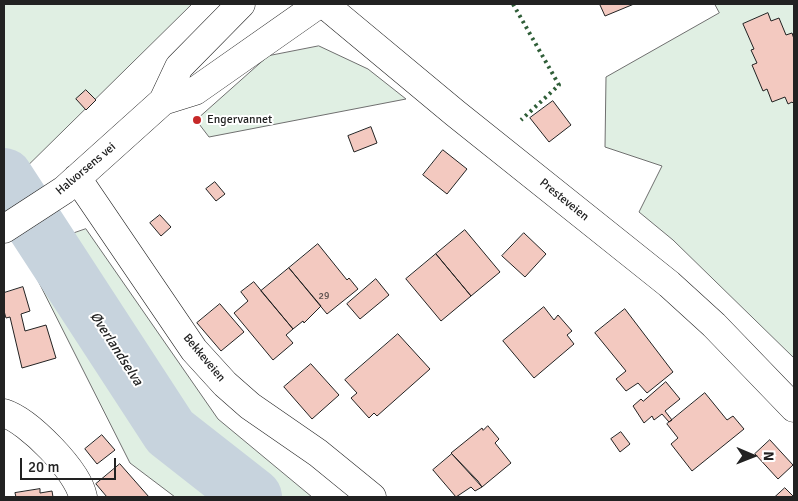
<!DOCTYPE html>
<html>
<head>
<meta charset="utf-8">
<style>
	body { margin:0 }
	#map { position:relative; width:798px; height:501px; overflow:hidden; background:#fff; font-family:Signika,sans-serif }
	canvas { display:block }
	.frame { position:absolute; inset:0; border:5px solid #222; pointer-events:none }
	.north { position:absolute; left:728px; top:431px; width:50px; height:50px; -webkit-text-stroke:4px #fff; paint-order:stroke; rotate:91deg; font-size:14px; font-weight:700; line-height:20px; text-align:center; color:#222 }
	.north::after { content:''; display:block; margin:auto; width:18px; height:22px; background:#222; clip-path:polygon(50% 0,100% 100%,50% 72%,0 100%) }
	.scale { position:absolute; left:20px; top:458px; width:96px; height:22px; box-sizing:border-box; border:2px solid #222; border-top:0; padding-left:6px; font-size:15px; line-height:18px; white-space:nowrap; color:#222; -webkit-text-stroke:4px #fff; paint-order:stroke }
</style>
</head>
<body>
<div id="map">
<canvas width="798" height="501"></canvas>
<div class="frame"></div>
<div class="north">N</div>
<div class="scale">20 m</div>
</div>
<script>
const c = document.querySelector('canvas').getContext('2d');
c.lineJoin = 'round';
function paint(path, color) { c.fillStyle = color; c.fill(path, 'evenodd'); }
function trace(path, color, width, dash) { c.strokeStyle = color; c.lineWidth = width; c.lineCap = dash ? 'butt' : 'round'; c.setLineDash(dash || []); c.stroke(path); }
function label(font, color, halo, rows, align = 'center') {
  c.font = font + ' Signika,sans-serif'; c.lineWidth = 4; c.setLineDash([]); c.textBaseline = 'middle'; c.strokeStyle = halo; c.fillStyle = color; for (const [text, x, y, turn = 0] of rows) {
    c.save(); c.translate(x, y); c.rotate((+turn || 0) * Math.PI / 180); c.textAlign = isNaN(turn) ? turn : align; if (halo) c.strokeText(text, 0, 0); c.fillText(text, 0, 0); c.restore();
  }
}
const green = new Path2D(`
	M4,4H192L4,189Z
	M715,4H794V358L673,240L639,212L662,166L605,147L606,77L719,13Z
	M319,46L368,69L406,99L209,137L196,120L268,56Z
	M86,229L218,419L312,497H175L130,463L23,251Z`);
paint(green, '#e0efe3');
trace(green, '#6f6f6f', 1);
trace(new Path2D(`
	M4,177L170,432L253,497`), '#c7d3dd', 58);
const building = new Path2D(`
	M602,4H634L605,16L600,5Z
	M768,13L771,21L779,18L786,35L792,33L794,39V104L792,102L788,104L785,97L772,102L767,89L763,91L752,65L757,63L751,50L754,49L743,24Z
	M86,90L96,100L86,110L76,99Z
	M553,101L571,125L549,142L530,118Z
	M371,127L377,143L354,152L348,136Z
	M443,150L467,169L447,194L423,175Z
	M215,182L225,194L216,201L206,189Z
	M160,215L171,227L161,236L150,223Z
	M465,230L500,272L471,296L436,254Z
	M524,233L546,254L525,277L502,256Z
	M318,244L347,280L349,278L358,289L327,314L289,268Z
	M436,254L471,296L441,321L406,279Z
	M289,268L321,306L304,323L303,321L293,329L261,291Z
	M376,279L389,295L360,319L347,304Z
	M254,282L293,329L286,335L293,343L273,360L234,313L248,301L241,292Z
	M23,287L30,311L21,314L25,331L46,325L56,358L22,368L10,317L6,318L4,311V293Z
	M220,304L244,332L221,351L197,323Z
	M544,307L554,320L558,315L572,331L567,335L574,344L534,378L503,341Z
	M625,309L673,372L647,393L638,383L626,391L616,379L626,371L595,333Z
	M398,334L430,369L377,416L374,413L369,418L351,398L357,393L345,380Z
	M311,364L339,395L312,419L284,387Z
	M666,382L680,399L665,411L672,420L669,422L662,414L654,420L652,416L644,423L633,406L641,399L643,401Z
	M705,393L727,420L733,416L744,429L692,471L671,444L678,438L667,424Z
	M488,426L499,439L495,443L511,463L482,487L451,453L482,428L483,430Z
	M621,432L630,444L620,452L611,439Z
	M102,435L115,450L97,464L85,449Z
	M770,440L793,465L778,479L755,454Z
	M452,454L478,481L482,487L475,491L471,487L456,497L433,470Z
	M120,464L149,497H107L96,484Z
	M785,488L794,497H775Z
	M40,489V493L52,491L53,497H16L15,493Z`);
paint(building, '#f3c9c0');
trace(building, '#222', 1);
const minor = new Path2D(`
	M163,101L195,91L319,4
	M77,178L194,350L225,384L250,406L318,453L372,497
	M4,229L64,190L163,101L179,67L241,4
	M4,413C29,421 78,471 83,497`);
const secondary = new Path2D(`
	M324,4L455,113L669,284L714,325L794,408`);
trace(minor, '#222', 29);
trace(secondary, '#222', 29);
trace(minor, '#fff', 28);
trace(secondary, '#fff', 28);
trace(new Path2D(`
	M513,4L559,85L521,120`), '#2f5e38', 4, [2.5, 4]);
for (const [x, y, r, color] of [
	[197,120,5,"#c62828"]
]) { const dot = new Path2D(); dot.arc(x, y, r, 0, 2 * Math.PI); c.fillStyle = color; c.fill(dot); trace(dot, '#fff', 2); }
label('10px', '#564c4a', null, [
	["29",324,296]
]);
label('12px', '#222', '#fff', [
	["Engervannet",207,120]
], 'left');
label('12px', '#222', '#fff', [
	["Halvorsens vei",86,169,-40],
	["Presteveien",564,200,39],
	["Bekkeveien",204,358,50]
]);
label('italic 14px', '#222', '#fff', [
	["Øverlandselva",116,349,57]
]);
</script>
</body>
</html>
